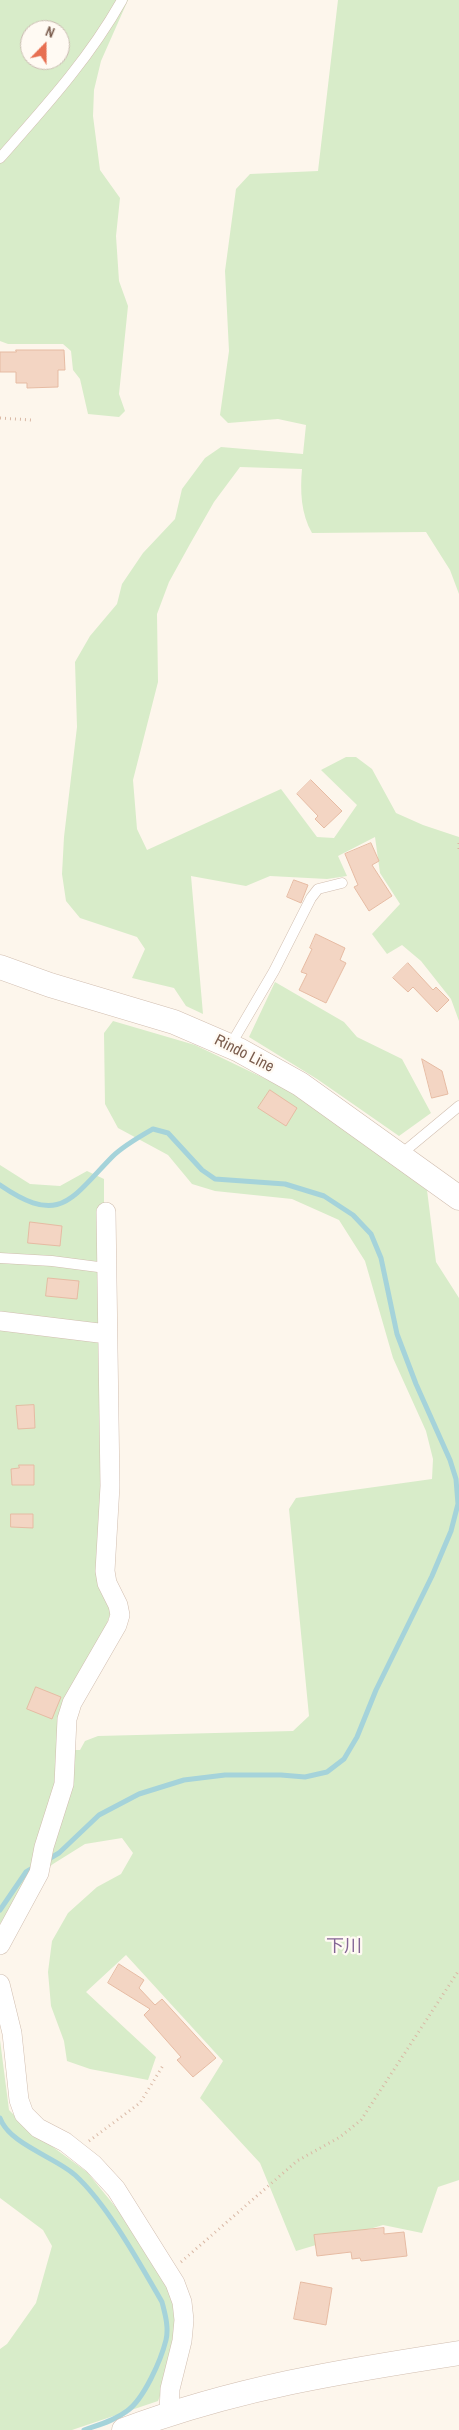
<!DOCTYPE html>
<html>
<head>
<meta charset="utf-8">
<style>
	body { margin:0 }
	#map { position:relative; width:459px; height:2430px; overflow:hidden; background:#fdf6ec; font-family:"Archivo Narrow",sans-serif }
	canvas { display:block }
	.north { position:absolute; left:20px; top:20px; width:50px; height:50px; box-sizing:border-box; background:#fffaf3; border:1px solid #cabbb1; border-radius:50%; rotate:22deg; font-size:14px; font-weight:700; line-height:20px; text-align:center; color:#7a5c4d }
	.north::after { content:''; display:block; margin:auto; width:18px; height:22px; background:#e76f51; clip-path:polygon(50% 0,100% 100%,50% 72%,0 100%) }
</style>
</head>
<body>
<div id="map">
<canvas width="459" height="2430"></canvas>
<div class="north">N</div>
</div>
<script>
const c = document.querySelector('canvas').getContext('2d');
c.lineJoin = 'round';
function paint(path, color) { c.fillStyle = color; c.fill(path, 'evenodd'); }
function trace(path, color, width, dash) { c.strokeStyle = color; c.lineWidth = width; c.lineCap = dash ? 'butt' : 'round'; c.setLineDash(dash || []); c.stroke(path); }
function label(font, color, halo, rows, align = 'center') {
  c.font = font + ' "Archivo Narrow","Noto Sans JP",sans-serif'; c.lineWidth = 4.5; c.setLineDash([]); c.textBaseline = 'middle'; c.strokeStyle = halo; c.fillStyle = color; for (const [text, x, y, turn = 0] of rows) {
    c.save(); c.translate(x, y); c.rotate((+turn || 0) * Math.PI / 180); c.textAlign = isNaN(turn) ? turn : align; if (halo) c.strokeText(text, 0, 0); c.fillText(text, 0, 0); c.restore();
  }
}
paint(new Path2D(`
	M0,0H128L101,61L94,90L93,116L100,170L120,198L116,236L119,281L128,306L119,394L125,411L119,417L88,414L80,379L73,370L71,351L63,344H8L0,341ZM30,30H60V60H30Z
	M338,0H459V594L450,570L426,532L312,533C301,514 300,491 302,469L240,467L214,502L190,544L169,582L157,614L158,682L133,780L137,829L147,850L281,789L317,837L334,838L357,805L321,770L346,757H356L372,769L396,813L423,825L459,837V1021L451,999L421,961L402,945L387,954L372,934L400,904L380,873L375,837L338,856L347,876L327,879L270,876L246,886L191,876L203,1014L186,1006L174,988L132,978L145,949L137,937L80,918L66,901L62,874L64,837L77,727L75,662L90,636L117,604L122,584L143,553L175,519L182,489L205,458L221,447L303,454L306,425L278,419L228,423L220,415L229,351L225,271L236,189L250,174L318,171Z
	M275,982L344,1022L357,1037L402,1059L431,1113L399,1136L317,1079L249,1037Z
	M113,1021L195,1045L299,1095L427,1190L436,1262L459,1298V2180L438,2187L422,2233L383,2225L296,2251L260,2163L200,2098L223,2061L126,1955L86,1992L156,2057L148,2080L90,2069L67,2061L64,2041L51,2006L48,1972L52,1941L68,1913L97,1887L121,1874L133,1853L122,1838L85,1844L53,1864L23,1887L0,1924V1165L30,1184L60,1186L87,1171L104,1179V1497L111,1612L60,1750H80L85,1741L98,1736L293,1731L309,1716L289,1509L296,1498L432,1479L433,1459L426,1431L393,1358L365,1261L339,1220L292,1199L215,1191L192,1184L168,1155L118,1128L105,1104L104,1033Z
	M0,2040L9,2110L27,2128L87,2172L118,2210L172,2296L176,2328L165,2383L158,2401L72,2430H0V2349L7,2344L36,2303L52,2246L43,2230L0,2198Z`), '#d8ecc9');
trace(new Path2D(`
	M0,1185C60,1226 70,1200 112,1157C123,1146 139,1137 153,1129L168,1133L202,1170L215,1179L285,1184L324,1196L353,1215L371,1234L381,1258L397,1334L416,1384L450,1460L456,1479L458,1504L451,1531L432,1576L376,1690L357,1737L344,1759L327,1772L305,1777L281,1775H225L184,1780L139,1794L99,1815L59,1853L47,1860
	M0,1910L26,1872L36,1866
	M0,2118C9,2144 55,2157 75,2175C107,2204 140,2264 162,2302C165,2314 169,2327 166,2340C161,2360 144,2399 127,2411C114,2421 98,2425 84,2430`), '#a5d3da', 5);
const building = new Path2D(`
	M16,350H64L65,370H58V387L27,388V383H16V372H0V352H16Z
	M311,780L342,811L324,828L315,819L318,816L297,794Z
	M371,843L379,861L372,865L392,896L369,911L354,887L358,885L345,854Z
	M294,880L308,885L301,903L287,897Z
	M316,934L345,948L340,960L346,963L326,1003L299,990L307,974L301,972L312,949L310,948Z
	M408,963L433,990L436,987L449,1000L437,1012L413,987L408,992L393,978Z
	M422,1059L442,1071L448,1094L432,1098Z
	M270,1090L297,1108L286,1126L258,1108Z
	M30,1222L62,1226L60,1246L28,1243Z
	M48,1278L79,1281L77,1299L46,1296Z
	M34,1405L35,1428L18,1429L16,1406Z
	M19,1465H34V1485H12L11,1469L19,1468Z
	M11,1514H33V1528L11,1527Z
	M36,1687L61,1697L52,1719L27,1709Z
	M119,1964L144,1980L139,1988L155,2005L162,1999L216,2058L193,2077L177,2060L181,2057L144,2015L150,2009L108,1983Z
	M384,2228V2234L404,2232L407,2256L361,2261L360,2258L352,2259L351,2252L317,2256L314,2235Z
	M301,2282L332,2288L326,2325L294,2319Z`);
paint(building, '#f3d5c3');
trace(building, '#e6bba3', 1);
const service = new Path2D(`
	M0,158C44,108 89,59 122,0
	M230,1046L274,971L311,898L318,889L342,883
	M400,1155L459,1106
	M0,1258L52,1261L106,1268`);
const minor = new Path2D(`
	M0,1321L107,1334
	M0,1945L39,1873L44,1847L64,1784L67,1719L72,1703L117,1625L120,1615L118,1605L107,1583L105,1571L110,1486L106,1212
	M0,1984L12,2033L19,2100L24,2114L38,2128L65,2142L93,2164L116,2189L175,2283L182,2302L184,2320L182,2341L170,2389L169,2413`);
const tertiary = new Path2D(`
	M0,967L50,985L174,1022L239,1050L300,1084L459,1198
	M124,2430C236,2388 342,2371 459,2353`);
trace(service, '#d1beb0', 11);
trace(minor, '#d1beb0', 20);
trace(tertiary, '#d1beb0', 25);
trace(new Path2D(`
	M0,418L31,420
	M459,843V853
	M89,2141L140,2103L164,2064
	M181,2262L297,2161L340,2137L361,2120L459,1970`), '#d9b8a5', 3, [1, 4]);
trace(service, '#fff', 10);
trace(minor, '#fff', 19);
trace(tertiary, '#fff', 24);
label('16px', '#7a5c4d', '#fffaf3', [
	["Rindo Line",244,1054,27]
]);
label('18px', '#846695', '#fffaf3', [
	["下川",344,1947]
]);
</script>
</body>
</html>
